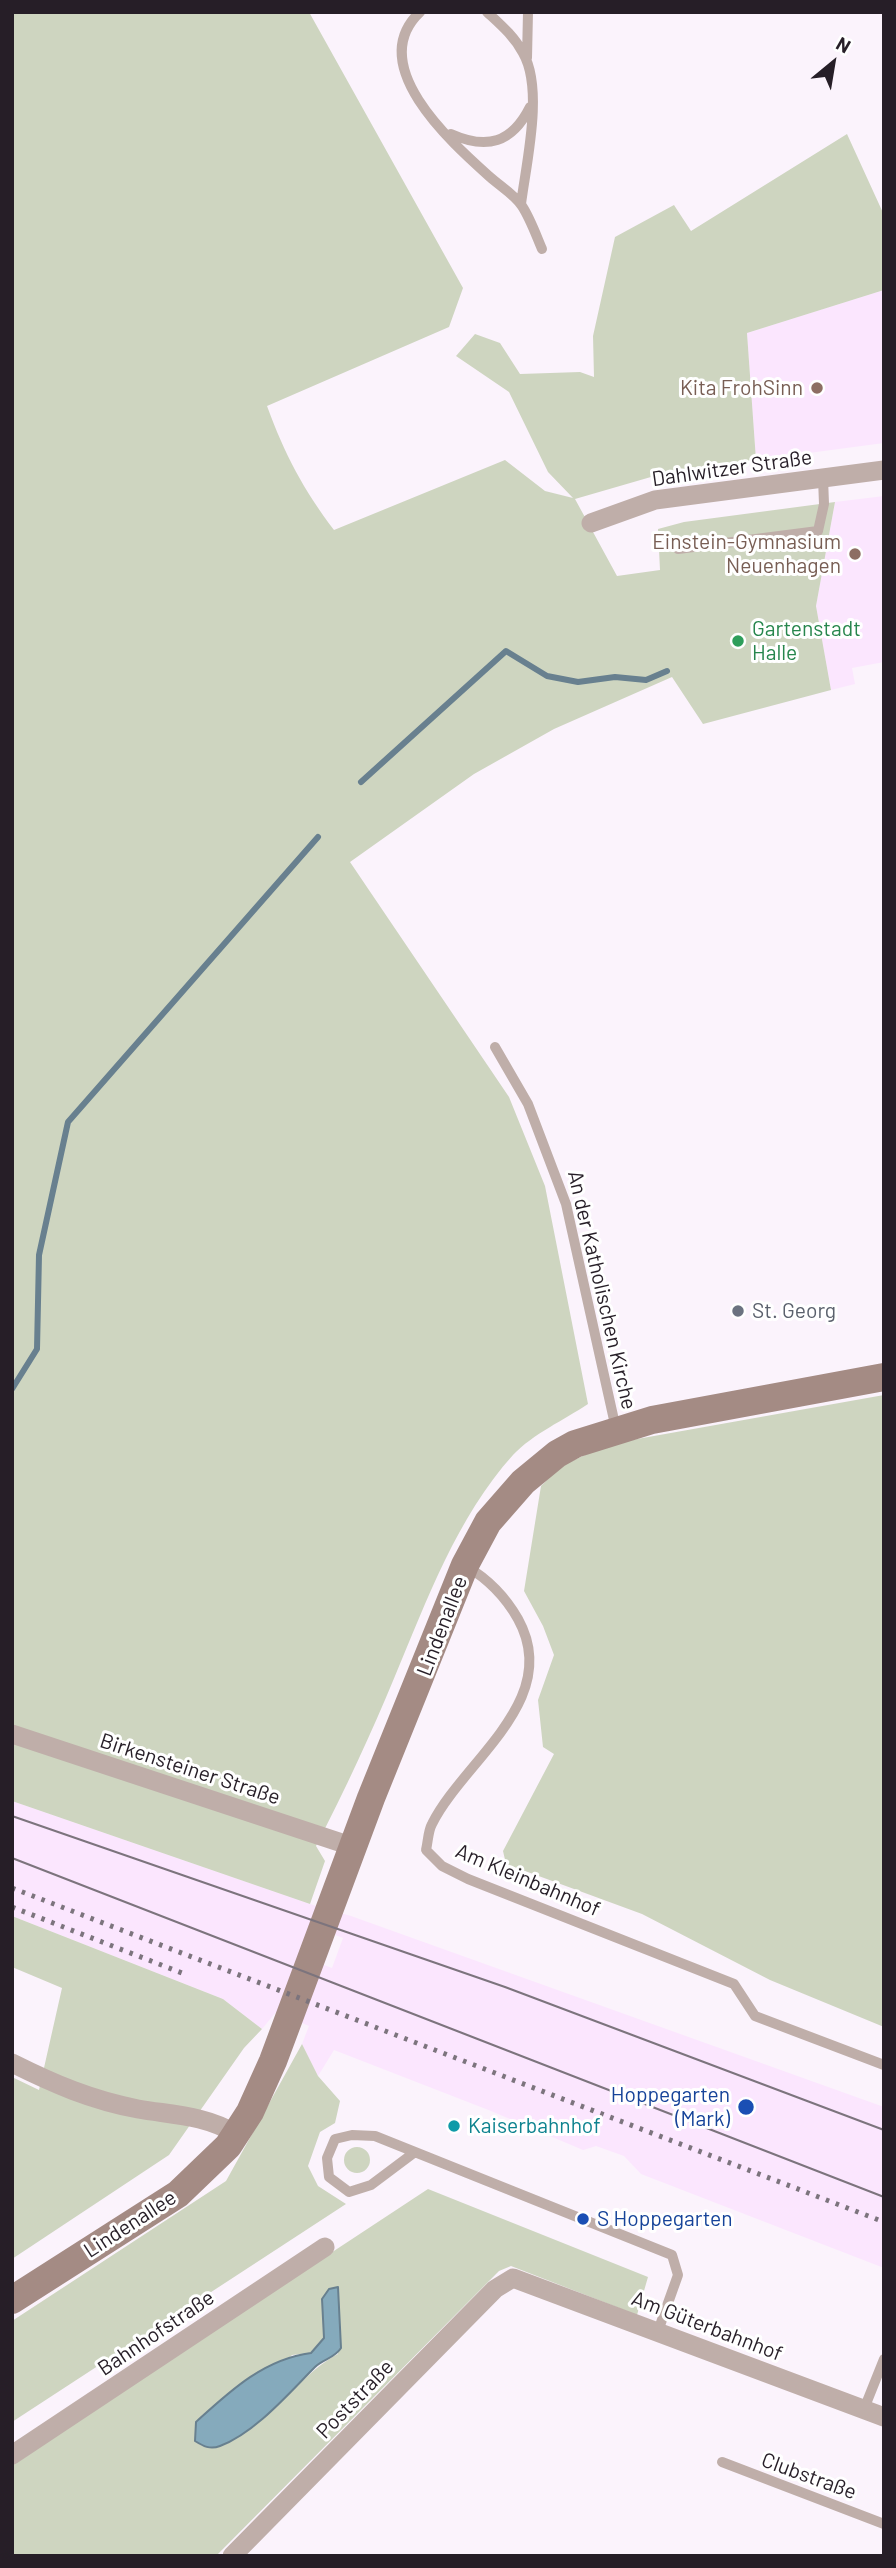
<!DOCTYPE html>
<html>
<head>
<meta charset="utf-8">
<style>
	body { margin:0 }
	#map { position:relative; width:896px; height:2568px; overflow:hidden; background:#fbf3fc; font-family:Barlow,sans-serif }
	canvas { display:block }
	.frame { position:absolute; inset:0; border:14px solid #261e27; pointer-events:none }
	.north { position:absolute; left:798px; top:28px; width:70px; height:70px; -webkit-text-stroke:5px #fff; paint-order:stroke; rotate:30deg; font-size:19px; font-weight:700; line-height:28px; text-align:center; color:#261e27 }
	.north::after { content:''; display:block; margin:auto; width:24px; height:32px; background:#261e27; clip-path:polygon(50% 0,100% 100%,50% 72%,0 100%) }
</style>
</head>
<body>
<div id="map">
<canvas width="896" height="2568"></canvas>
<div class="frame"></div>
<div class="north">N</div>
</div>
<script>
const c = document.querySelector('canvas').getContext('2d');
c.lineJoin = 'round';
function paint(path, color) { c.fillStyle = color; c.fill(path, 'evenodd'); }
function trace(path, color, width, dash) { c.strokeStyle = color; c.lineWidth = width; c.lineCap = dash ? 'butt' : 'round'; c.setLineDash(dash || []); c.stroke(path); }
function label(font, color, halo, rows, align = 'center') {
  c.font = font + ' Barlow,sans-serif'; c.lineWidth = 6; c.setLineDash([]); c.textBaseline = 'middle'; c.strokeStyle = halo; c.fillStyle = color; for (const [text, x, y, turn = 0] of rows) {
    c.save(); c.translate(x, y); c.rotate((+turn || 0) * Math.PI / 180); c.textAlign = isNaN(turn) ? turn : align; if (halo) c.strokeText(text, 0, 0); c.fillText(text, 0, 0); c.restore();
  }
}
paint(new Path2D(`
	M884,290V443L756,460L747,333Z
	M884,496V662L852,668L855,684L831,690L816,606L835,502Z
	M12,1801L310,1904L351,1916L884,2107V2268L641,2174L624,2156L596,2146L583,2150L491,2111L334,2050L318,2076L302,2044L309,2026L276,2012L262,2029L223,1999L12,1916ZM310,1925L343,1938L332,1968L298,1955Z`), '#fbe6fe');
paint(new Path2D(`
	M12,12H309L463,288L449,327L267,406C285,455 303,489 334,530L505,460L545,491L573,498L548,472L509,392L456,356L475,334L500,343L520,374L580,372L594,377L593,336L615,237L674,205L691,231L847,134L884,215V290L747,333L756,460L675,470L575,499L617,576L660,570L658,529L684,522L835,502L816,606L831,690L703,724L672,677L554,729L474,774L350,862L509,1097L545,1186L588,1404C564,1420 533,1434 513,1455C457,1517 427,1600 395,1676C371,1734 345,1790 316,1846L325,1861L310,1904L12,1801Z
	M884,1395V2027L770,1980L642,1914L506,1864L503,1851L554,1754L543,1747L538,1700L554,1655L543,1626L524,1591L541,1486L561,1466L609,1444Z
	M12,1916L223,1999L262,2029L244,2048L169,2155L12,2259V2077L39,2090L62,1988L12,1967Z
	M302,2044L318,2076L340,2101L335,2123L320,2132L308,2166L318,2186L346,2204L12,2422V2321L226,2181Z
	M344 2160a13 13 0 1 1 26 0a13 13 0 1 1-26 0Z
	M428,2189L648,2277L637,2315L511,2266L499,2271L216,2556H12V2463ZM337,2287L338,2354C296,2375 254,2446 205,2447L292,2355L310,2353L324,2338L322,2299Z`), '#ced5c0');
const water = new Path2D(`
	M338,2287L341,2348C335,2358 323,2359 315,2367C289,2393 255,2433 220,2446C210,2450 203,2446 195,2441L196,2422C230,2391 264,2359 311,2353L324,2338L322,2299L329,2289Z`);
paint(water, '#85aabc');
trace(water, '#68808f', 2);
trace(new Path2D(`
	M361,782L506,651L547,676L578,682L615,677L646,680L667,671
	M12,1389L37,1349L39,1255L68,1122L318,837`), '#68808f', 6);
trace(new Path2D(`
	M420,12C364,65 451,142 490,177C500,186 515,195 522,206C530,218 536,235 542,249
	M487,12C501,25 514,36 523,53C544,89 526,164 521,204
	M527,58L528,12
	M451,134C487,150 512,143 530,107
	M678,549L818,531L824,504L823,478
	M495,1047L528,1104L566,1204L616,1429
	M466,1566C488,1579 505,1596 518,1619C563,1700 464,1760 432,1824C428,1831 428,1842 426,1850L442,1866L468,1879L734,1984L755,2016L884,2065
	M415,2152L371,2185L349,2192L329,2177L327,2158L335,2139L352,2135L375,2136L672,2255L678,2275L658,2331
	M864,2409L884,2359
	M722,2462L884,2524`), '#bfaea9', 10);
trace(new Path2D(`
	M591,523L655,500L884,470
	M12,1734L354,1847
	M12,2063C54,2084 91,2100 138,2109C172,2115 205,2115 236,2134
	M12,2455L325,2247
	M232,2556L495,2289L513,2278L884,2417`), '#bfaea9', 19);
trace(new Path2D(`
	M12,2300L178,2194L228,2146L250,2112L273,2061L371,1798L465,1565L488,1522L523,1482L557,1454L575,1444L652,1420L884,1377`), '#a48b84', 28);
trace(new Path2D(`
	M12,1816L505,1987L884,2130
	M12,1858L884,2197`), '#7c747d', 2);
trace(new Path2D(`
	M12,1888L884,2222
	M12,1907L182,1973`), '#7c747d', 5, [3.5, 7]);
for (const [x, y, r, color] of [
	[817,388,7,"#8d6e63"],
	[855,554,7,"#8d6e63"],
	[738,641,7,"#2e9e5b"],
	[738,1311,7,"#6b7280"],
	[746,2107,9,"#1a4fb4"],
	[454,2126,7,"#0f9aa8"],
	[583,2219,7,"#1a4fb4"]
]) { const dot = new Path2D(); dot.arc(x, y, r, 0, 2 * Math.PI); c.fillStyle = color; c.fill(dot); trace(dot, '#fff', 2.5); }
label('21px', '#785e54', '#fff', [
	["Kita FrohSinn",803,388],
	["Einstein-Gymnasium",841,542],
	["Neuenhagen",841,566]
], 'right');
label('21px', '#261e27', '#fff', [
	["Dahlwitzer Straße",732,468,-8],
	["An der Katholischen Kirche",602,1290,77],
	["Lindenallee",442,1626,-69],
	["Birkensteiner Straße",190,1769,18],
	["Am Kleinbahnhof",528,1880,23],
	["Lindenallee",130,2224,-33],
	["Am Güterbahnhof",707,2326,21],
	["Bahnhofstraße",156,2333,-34],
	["Poststraße",355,2399,-46],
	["Clubstraße",809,2476,20]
]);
label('21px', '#27864d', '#fff', [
	["Gartenstadt",752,629],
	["Halle",752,653]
], 'left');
label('21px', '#5b616d', '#fff', [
	["St. Georg",752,1311]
], 'left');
label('21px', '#164399', '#fff', [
	["Hoppegarten",730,2095],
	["(Mark)",730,2119],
	["S Hoppegarten",597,2219,"left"]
], 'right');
label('21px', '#0d838f', '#fff', [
	["Kaiserbahnhof",468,2126]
], 'left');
</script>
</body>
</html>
